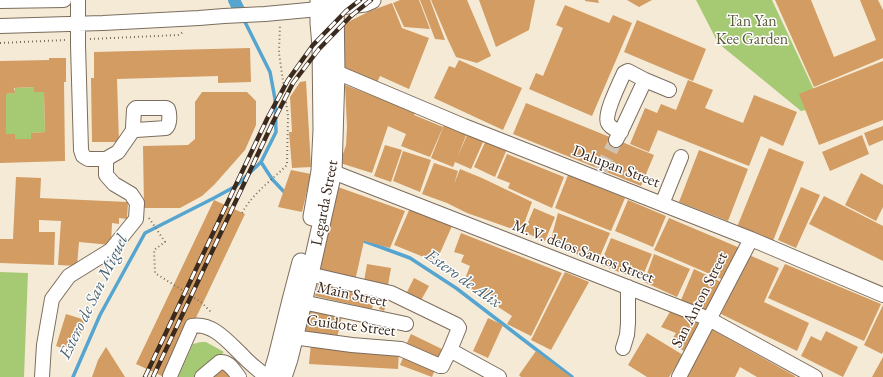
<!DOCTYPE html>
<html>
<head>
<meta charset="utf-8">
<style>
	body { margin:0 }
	canvas { display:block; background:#f5ead6 }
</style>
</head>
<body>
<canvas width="883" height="377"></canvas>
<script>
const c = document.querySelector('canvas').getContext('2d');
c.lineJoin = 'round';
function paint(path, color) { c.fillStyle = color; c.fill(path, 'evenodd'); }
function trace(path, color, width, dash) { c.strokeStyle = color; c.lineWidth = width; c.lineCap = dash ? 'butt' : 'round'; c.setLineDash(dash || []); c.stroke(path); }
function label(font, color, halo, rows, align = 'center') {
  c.font = font + ' "EB Garamond",serif'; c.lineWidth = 3; c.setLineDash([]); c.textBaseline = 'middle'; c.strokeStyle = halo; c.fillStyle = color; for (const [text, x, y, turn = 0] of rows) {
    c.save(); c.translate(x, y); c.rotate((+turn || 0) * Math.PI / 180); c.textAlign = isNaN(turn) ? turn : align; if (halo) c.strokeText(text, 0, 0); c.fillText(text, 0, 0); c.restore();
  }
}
paint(new Path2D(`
	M696,0H772L822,107L801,111L718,43Z
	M34,87V92H44L45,132L31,133V139H15V134H6V94L14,93L15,88Z
	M0,272L28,273L24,377H0Z
	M201,342H206L224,352L196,377H178L193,344Z`), '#a6ca74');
trace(new Path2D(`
	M261,162L272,179L287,195
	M364,241L410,258L456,288L572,377
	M73,377L100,315L145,233L214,198L236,186L261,162L276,132L275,99L270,72L243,18`), '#55a5d0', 3.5);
trace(new Path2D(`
	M234,0L239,10`), '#55a5d0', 12);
paint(new Path2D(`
	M400,0H419L430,29L404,27L393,3Z
	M420,0H430L445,40L435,39Z
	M431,0H467L491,56L477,63L456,57L448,40Z
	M479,0H535L529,30L496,47Z
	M585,0H598L599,3L585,1Z
	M627,0H652L639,7Z
	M775,0H811L834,57L876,40L860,0H878L883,10V58L814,87Z
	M392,3L402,28L429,38L409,89L380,76L376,85L339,70L341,29L348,22L370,11Z
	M565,5L609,23L613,15L632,23L592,116L529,89L536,73L543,76L563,28L556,25Z
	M637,20L706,49L693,81L624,52Z
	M250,48L251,82L218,83V76L117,79L119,142H92L91,78H94V52Z
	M49,58H66V82H64L65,161L0,163V61L49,60ZM34,87V92H44L45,132L31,133V139H15V134H6V94L15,93L14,88Z
	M459,60L522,88L503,130L434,98L449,66L455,68Z
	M883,61V120L819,145L799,94Z
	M688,80L713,90L705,108L743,123L754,95L797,112L783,146L761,136L749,166L658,130L649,152L630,144L645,108L657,113L661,104L676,110Z
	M306,81L311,167L292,168L289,132H292L290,97L300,82Z
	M345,85L415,112L414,115L443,127L430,157L401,146L406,134L388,126L372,173L340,163L346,145L347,127Z
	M202,92H247L256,101V125L245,150L214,185L202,196L180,208H144L143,146L188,145L195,139V102Z
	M526,103L654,155L641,186L513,134Z
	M444,125L467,133L457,158L468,133L484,140L471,169L455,162L453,167L431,158Z
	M883,126V140L869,146L864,133Z
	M862,135L869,154L830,171L822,152Z
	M486,140L507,149L495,177L474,167Z
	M385,145L402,150L391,182L374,176Z
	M769,148L804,162L773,241L737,227Z
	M699,150L748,169L728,221L679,202Z
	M403,151L431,160L420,192L393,181Z
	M507,154L564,177L552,208L508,188L510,183L497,178Z
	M434,163L458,171L454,184L460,169L482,178L532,202L521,232L467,213L447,203L422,194Z
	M291,170L311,174L302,212L278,207Z
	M861,173L883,185V207L876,221L845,205Z
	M568,175L625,198L611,231L555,208Z
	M16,177L41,178L40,198L128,202L127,219L119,218V224L112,223L111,245L79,242L77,266L58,265L61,221L39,220V232H55L54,265L0,263V239H13Z
	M338,187L405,211L390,248L364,241L355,281L318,271L329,231L326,229Z
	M801,187L820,195L796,248L778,240Z
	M824,196L883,226V261L809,224Z
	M214,200L245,214L168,377H164L136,364Z
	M628,200L666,216L653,247L615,231Z
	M410,208L452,226L436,262L394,245Z
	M534,208L555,217L545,241L524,232Z
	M558,213L610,233L597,263L565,249L550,243Z
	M669,218L740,248L726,281L654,250Z
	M461,233L562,273L531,336L507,324L512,316L463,284L470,266L461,262L464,255L454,252Z
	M611,238L652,254L641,280L600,265Z
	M654,254L690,269L677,297L644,282Z
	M749,255L779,268L764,302L809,323L797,351L721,314Z
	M367,264L391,268L388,285L364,281Z
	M785,264L881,304L864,341L768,298Z
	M694,269L721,282L706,313L681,300Z
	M565,272L589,282L551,350L531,340Z
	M414,278L429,286L420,302L406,294Z
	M318,284L375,296L372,309L315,296Z
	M381,304L386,305L384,311L379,309Z
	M883,305V352L882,354L864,345Z
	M310,309L342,316L337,338L305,331Z
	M671,310L701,324L687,353L670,342L676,333L661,327Z
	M66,314L85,320L74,352L56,346Z
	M488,318L503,325L488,358L473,351Z
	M711,329L795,376V377H757L740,367L735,377H684Z
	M826,331L858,347L843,377L801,356L811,336L821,341Z
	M647,333L683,355L669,377H647L628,365Z
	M411,334L446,351L441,362L406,345Z
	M311,343L399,351L398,369L309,364Z
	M106,347L125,377H92L98,360Z
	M536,351L571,377H521L519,375Z
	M404,355L436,367L432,377L400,365Z
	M883,357V377H872Z
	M223,365L232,377H209Z`), '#d29c62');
trace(new Path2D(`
	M601,170L616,140`), '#d0c4b1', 14, [14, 7]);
const minor = new Path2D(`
	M78,0V45L81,150L83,156L88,159H106L118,152L134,129L133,127L134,110L136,108H166L168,109C170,114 170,125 166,128L136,130L134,129
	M0,1L64,0
	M0,26L103,23L199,18L224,16L265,14L319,9
	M336,72L464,126L751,239L883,295
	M645,80L669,90
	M616,140L623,127L645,80L628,71L624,73C620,82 603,116 608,123C610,128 617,130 621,132
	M333,172L709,319L815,377
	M662,204L681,157
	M293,300L406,324
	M285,335L300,338L352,345L401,349L440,366H442L450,350L459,328L457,325L391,293L300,272
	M623,348L627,335L628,323V287
	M450,350L499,377
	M170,376L192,326C213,322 229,343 243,356C250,364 259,370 266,377
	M42,377L44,345L52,299L69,276L111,250L136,219L137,203L131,194L114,184L106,175V159
	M202,377L220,362C229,361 234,371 239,377
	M679,377L751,239`);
const major = new Path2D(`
	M323,8L365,3L372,0
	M312,217L320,171L322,130L321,46L319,23V0
	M271,377L277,357L291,300L301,262
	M283,377L289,359L310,274L333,172L336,72L335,0`);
trace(minor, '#7c6d5e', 16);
trace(major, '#7c6d5e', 19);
trace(new Path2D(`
	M90,39L179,35L183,32
	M0,43L66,40
	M242,213C252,194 272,180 287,165L288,116L279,53L280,25
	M149,218L165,242L154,250L155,273L201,302L212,313`), '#7c6d5e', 2, [1, 3]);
trace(minor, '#fff', 14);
trace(major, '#fff', 17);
const rail = new Path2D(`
	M145,377L267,119L288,80L313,45L346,11L360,0
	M153,377L273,122L293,83L319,49L351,16L371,0`);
trace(rail, '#3b2a1e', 4.5);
trace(rail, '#fff', 3, [9]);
label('16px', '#5b5a38', '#fff', [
	["Tan Yan",752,22],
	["Kee Garden",752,40]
]);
label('16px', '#3b2a1e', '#fff', [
	["Dalupan Street",616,167,21],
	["Legarda Street",325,203,-79],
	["M. V. delos Santos Street",583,252,21],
	["Main Street",352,295,12],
	["San Anton Street",700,300,-63],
	["Guidote Street",351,326,7]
]);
label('italic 17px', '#47616e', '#fff', [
	["Estero de Alix",463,279,35],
	["Estero de San Miguel",94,297,-64]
]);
</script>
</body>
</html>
